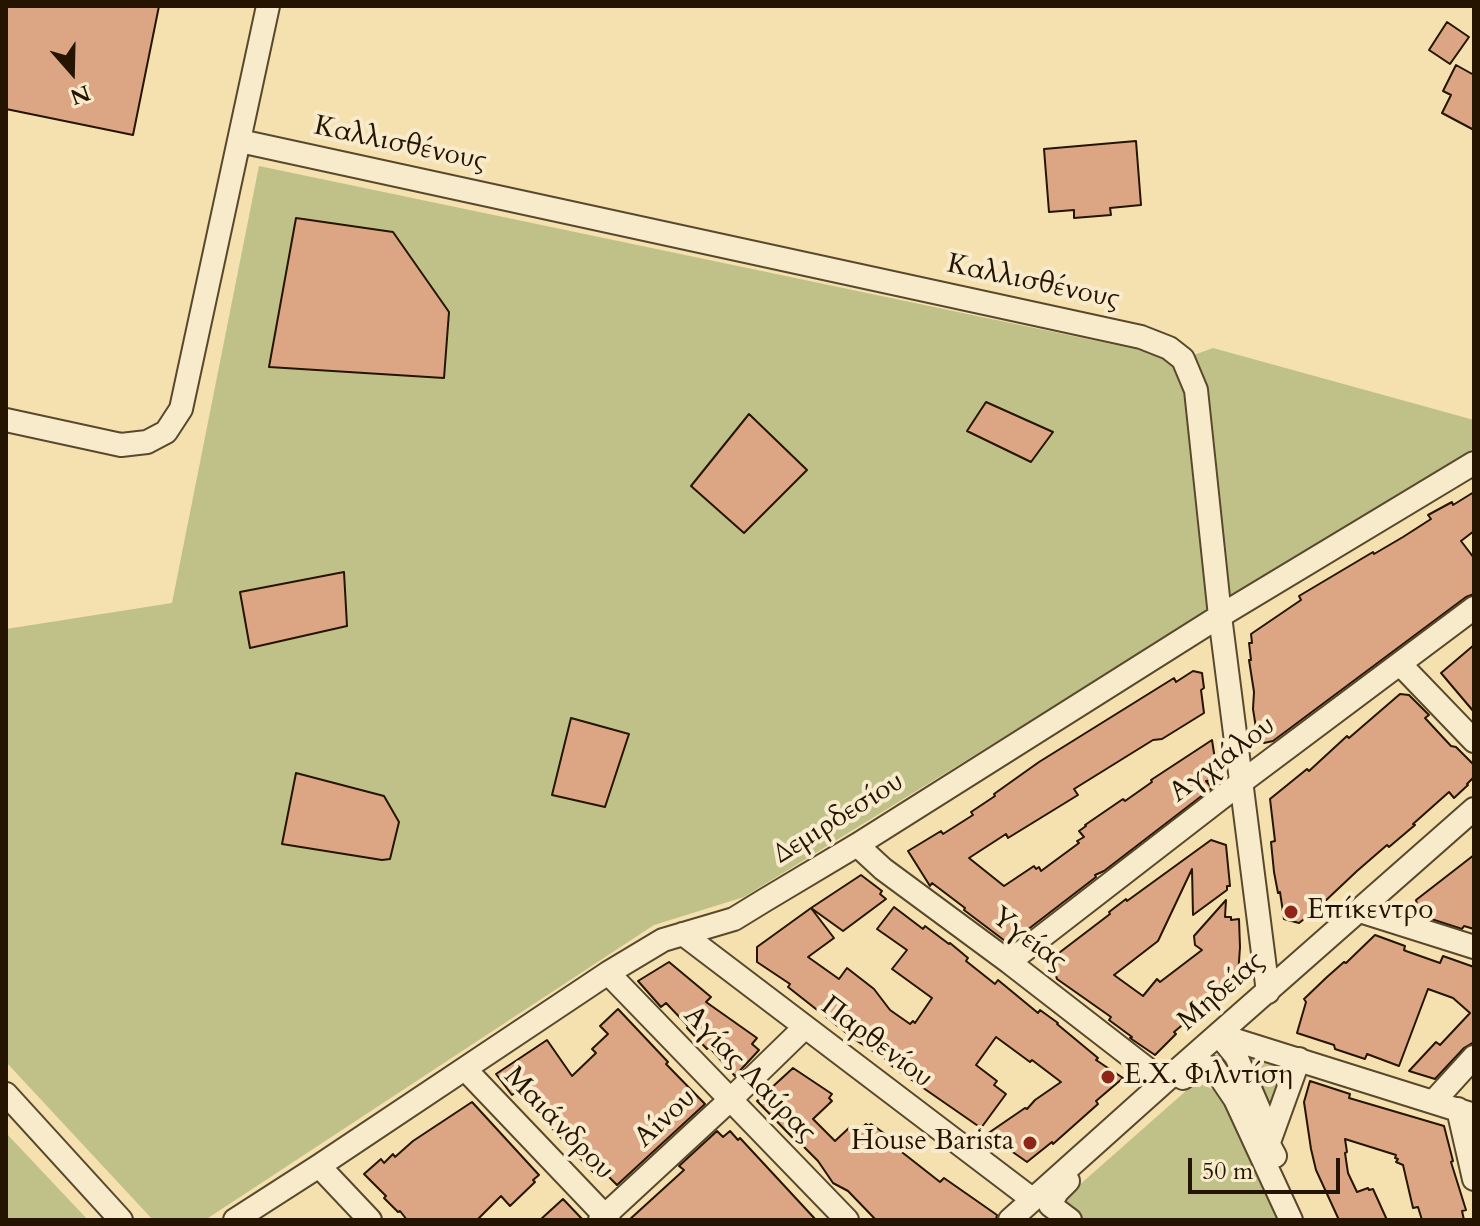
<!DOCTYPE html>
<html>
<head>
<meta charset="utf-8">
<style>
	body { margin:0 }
	#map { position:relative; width:1480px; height:1226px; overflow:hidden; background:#f5e0b0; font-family:Cardo,serif }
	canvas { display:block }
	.frame { position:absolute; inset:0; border:8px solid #251500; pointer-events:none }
	.north { position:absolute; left:32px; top:32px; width:80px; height:80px; -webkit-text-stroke:6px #f8ebcc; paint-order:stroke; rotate:160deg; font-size:22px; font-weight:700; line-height:32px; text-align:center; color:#251500 }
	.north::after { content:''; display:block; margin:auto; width:28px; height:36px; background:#251500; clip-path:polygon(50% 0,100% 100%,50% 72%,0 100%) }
	.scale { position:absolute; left:1188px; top:1158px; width:152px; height:36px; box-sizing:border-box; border:4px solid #251500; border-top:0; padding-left:10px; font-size:24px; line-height:28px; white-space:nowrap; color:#251500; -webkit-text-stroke:6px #f8ebcc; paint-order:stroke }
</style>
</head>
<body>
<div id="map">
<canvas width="1480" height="1226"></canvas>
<div class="frame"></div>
<div class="north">N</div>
<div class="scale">50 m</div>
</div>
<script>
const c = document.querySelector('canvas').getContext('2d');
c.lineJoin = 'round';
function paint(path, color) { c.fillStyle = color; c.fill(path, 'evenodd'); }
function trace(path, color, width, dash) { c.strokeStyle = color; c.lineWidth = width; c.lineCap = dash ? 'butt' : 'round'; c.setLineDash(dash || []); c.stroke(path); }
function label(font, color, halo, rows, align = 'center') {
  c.font = font + ' Cardo,serif'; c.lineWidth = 8; c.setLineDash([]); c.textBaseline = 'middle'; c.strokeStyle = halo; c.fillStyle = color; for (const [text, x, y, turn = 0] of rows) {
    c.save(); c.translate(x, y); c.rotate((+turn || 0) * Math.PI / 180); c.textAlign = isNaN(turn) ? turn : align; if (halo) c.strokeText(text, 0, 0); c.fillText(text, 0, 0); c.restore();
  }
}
paint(new Path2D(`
	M259,166L1183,359L1213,348L1474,420V448L744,897L654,925L205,1220H153L6,1062V629L172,603Z
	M1244,1048L1286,1065L1288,1072L1268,1112Z
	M1196,1082L1219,1092L1278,1220H1065L1051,1210Z
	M6,1133L88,1220H6Z`), '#bfc188');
const building = new Path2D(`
	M6,6H159L133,135L6,109Z
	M1447,22L1469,37L1450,64L1429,50Z
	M1456,65L1474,75V130L1442,113L1451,95L1443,91Z
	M1136,141L1141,205L1110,208L1111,215L1074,218V210L1049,212L1044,149Z
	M296,218L393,232L449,312L444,378L269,367Z
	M986,402L1053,432L1031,462L967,431Z
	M749,414L807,470L744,533L691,486Z
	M1474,492V531L1461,541L1474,558V594L1466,597L1273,741L1264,743L1255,731L1256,728L1253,709L1254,692L1249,660H1251L1249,643H1252L1251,634L1301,600L1299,596L1373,552L1374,554L1403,537L1431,519L1428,515L1452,502L1453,505Z
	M344,572L347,626L250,648L240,592Z
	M1474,645V712L1441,673Z
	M1193,671L1202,673L1204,688L1201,690L1204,713L1162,739L1153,740L1074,789L1078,795L1008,838L1006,834L969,858L1004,886L1034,866L1036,869L1039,867L1041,871L1079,843L1077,841L1084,837L1079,831L1086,826L1085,825L1123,799L1125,801L1152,782L1151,780L1212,740L1218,779L1206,781L1212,788L1104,871L1095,875L1096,877L1009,944L964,910L965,908L932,883L930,886L908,851L941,831L943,834L973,815L971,812L995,796L994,794L1039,762L1174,678L1176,682Z
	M1400,694L1409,695L1429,715L1425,718L1451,746L1456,747L1474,765V777L1467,784L1468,785L1454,798L1449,792L1413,824L1415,825L1389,847L1387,845L1357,871L1322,904L1323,906L1310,918L1308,916L1299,923L1284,919L1280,892L1278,893L1274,872L1271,842L1275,841L1270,799L1307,769L1309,771L1347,736L1349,738Z
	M571,718L629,734L605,807L552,795Z
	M296,773L384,796L399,822L390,859L382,860L282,844Z
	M1211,840L1226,845L1230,886H1227V890L1193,915L1192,869L1158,941L1114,975L1143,996L1157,979L1160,982L1202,950L1195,945L1194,936L1226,900L1225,917H1231V920L1239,919L1240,947L1238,976L1185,1021L1186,1022L1174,1032L1176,1034L1155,1055L1130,1038L1132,1037L1109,1020L1111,1017L1057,979L1051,959L1110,914L1109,912L1126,899L1127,901Z
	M1474,855V929L1464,926L1462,929L1419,915L1416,900Z
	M861,875L882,891L880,894L886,899L843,931L811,908Z
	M894,907L923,929L925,926L949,944L950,943L968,958L966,961L995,984L998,980L1038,1013L1040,1010L1058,1023L1057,1024L1098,1058L1096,1060L1123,1078L1096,1101L1098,1104L1053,1144L1052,1142L1027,1162L987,1134L1025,1108L1027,1109L1035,1100L1061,1082L1032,1060L1030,1062L996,1037L976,1065L997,1081L994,1085L1006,1094L981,1128L906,1076L889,1064L890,1062L854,1039L788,987L790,984L757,962V947L811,908L834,938L808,957L839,979L847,968L874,989L890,1010L910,1024L913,1021L915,1023L932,998L892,969L907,950L877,929Z
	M1375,935L1405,946L1404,950L1406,951L1440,963L1443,956L1474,967V1042L1464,1048L1435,1079L1409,1071L1436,1042L1440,1045L1470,1013L1453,998L1428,989L1399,1066L1367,1054L1365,1059L1335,1049L1334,1045L1297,1033L1306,1002L1304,999L1327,977L1344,962L1346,963Z
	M669,962L711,997L706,1002L757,1038L752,1044L759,1050L735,1076L709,1047L707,1049L687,1028L688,1026L666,1003L661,1007L638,981Z
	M618,1009L668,1062L666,1064L705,1104L617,1185L600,1168L598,1170L596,1168L593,1172L517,1091L512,1095L496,1074L547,1040L572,1076L596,1053L592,1049L608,1034L600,1026Z
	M793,1068L832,1094L829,1098L832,1101L813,1119L835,1141L850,1127L856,1134L866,1124L869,1126L871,1124L892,1139L889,1142L940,1182L944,1178L997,1215L996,1220H876L848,1191L833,1183L818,1161L794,1137L793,1138L757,1101Z
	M1310,1081L1350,1094L1349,1098L1444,1126L1453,1161L1451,1162L1466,1210L1462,1211L1464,1220H1422L1418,1207L1413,1208L1403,1165L1396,1162L1398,1159L1395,1158L1396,1155L1345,1139L1347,1152L1345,1153L1348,1173L1357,1192L1368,1188L1369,1190L1373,1189L1387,1220H1339L1316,1170L1311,1149L1304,1102Z
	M472,1102L539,1175L533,1180L535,1182L510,1206L501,1196L477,1220H407L400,1211L398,1212L384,1198L386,1196L364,1174L381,1159L384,1163L393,1154L395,1157L413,1141Z
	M717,1131L723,1137L730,1131L738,1140L740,1138L816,1220H629L684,1170L679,1166Z
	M563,1199L583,1220H540Z`);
paint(building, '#dca583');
trace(building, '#251500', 2);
const minor = new Path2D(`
	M240,141L1141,337L1169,348L1183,359L1196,390L1220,616L1268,992
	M6,420L121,445L147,442L166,432L181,409L268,6
	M1400,664L1474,741
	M857,845L883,869L1009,962L1164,1082
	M1360,911L1474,947
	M683,934L1032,1199
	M1009,962L1243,781L1474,608
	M608,973L847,1220
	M1219,1035L1474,1115
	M1219,1035L1236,1056L1264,1121L1268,1143L1275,1156
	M465,1069L609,1220
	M1183,1078L1197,1065L1214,1068L1235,1099L1291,1220
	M6,1094L121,1220
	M1434,1101L1474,1057
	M1458,1109L1474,1179
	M1269,1142L1299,1059
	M319,1166L370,1220
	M1068,1181L1057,1192L1050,1205L1070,1220
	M235,1220L319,1166L608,973L663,940L734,919L765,900L857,845L1220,616L1474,463
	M600,1220L731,1099L805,1027
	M1010,1220L1164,1082L1474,809`);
trace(minor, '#59482c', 26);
trace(minor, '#f8ebcc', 22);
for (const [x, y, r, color] of [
	[1291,912,8,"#8f2418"],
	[1108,1077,8,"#8f2418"],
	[1030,1143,8,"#8f2418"]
]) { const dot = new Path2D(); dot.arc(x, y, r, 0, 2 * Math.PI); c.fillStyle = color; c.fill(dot); trace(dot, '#f8ebcc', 3); }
label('28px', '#251500', '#f8ebcc', [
	["Καλλισθένους",400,145,12],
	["Καλλισθένους",1033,283,12],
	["Αγχιάλου",1223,760,-37],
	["Δεμιρδεσίου",839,819,-32],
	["Υγείας",1028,940,37],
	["Μηδείας",1222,992,-41],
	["Παρθενίου",876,1043,37],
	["Αγίας Λαύρας",749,1075,46],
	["Αίνου",666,1119,-43],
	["Μαιάνδρου",558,1124,46]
]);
label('28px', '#251500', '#f8ebcc', [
	["Επίκεντρο",1307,912],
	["Ε.Χ. Φιλντίση",1124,1077],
	["House Barista",1014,1143,"right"]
], 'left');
</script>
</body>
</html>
